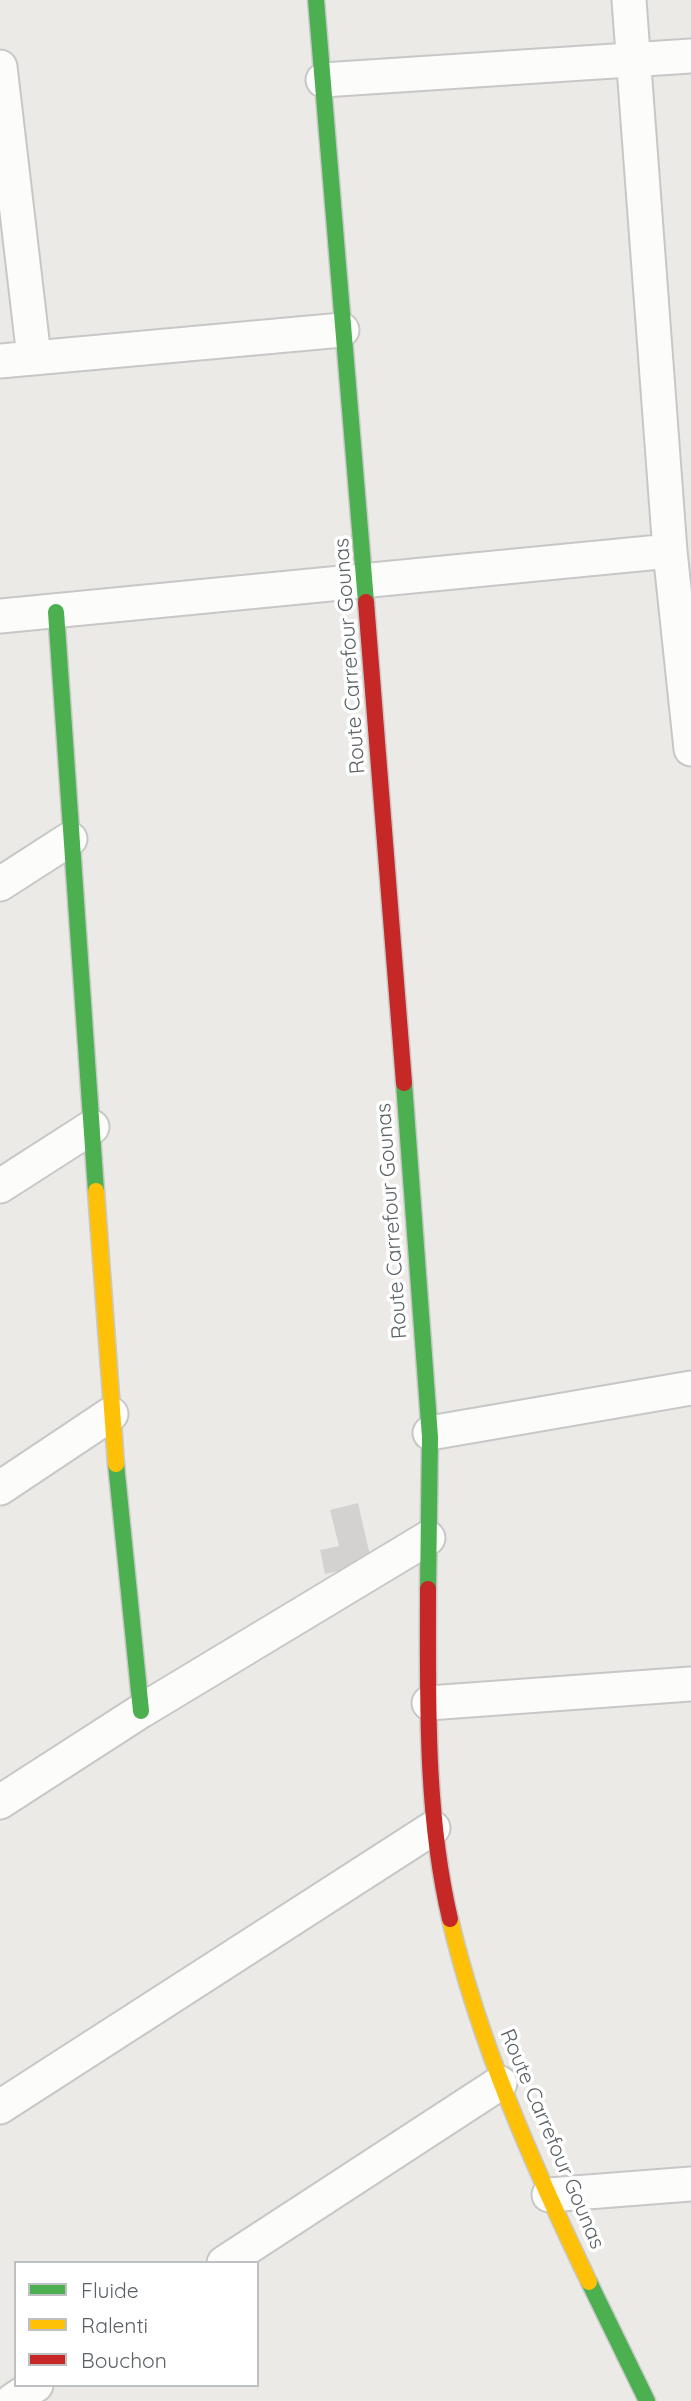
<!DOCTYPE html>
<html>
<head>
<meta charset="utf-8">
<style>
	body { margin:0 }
	#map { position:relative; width:691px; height:2401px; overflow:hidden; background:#eceae7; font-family:Quicksand,sans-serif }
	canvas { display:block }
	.legend { position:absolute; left:14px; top:2261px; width:245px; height:126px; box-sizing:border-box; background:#fff; border:2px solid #bec0c1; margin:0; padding:9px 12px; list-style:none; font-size:21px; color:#5c6165 }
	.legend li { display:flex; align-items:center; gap:14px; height:35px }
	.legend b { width:35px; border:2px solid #bec0c1 }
</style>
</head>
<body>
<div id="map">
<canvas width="691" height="2401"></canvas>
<ul class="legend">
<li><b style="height:9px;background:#4caf50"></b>Fluide</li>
<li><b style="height:9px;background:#ffc107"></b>Ralenti</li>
<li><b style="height:9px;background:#c62828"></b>Bouchon</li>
</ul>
</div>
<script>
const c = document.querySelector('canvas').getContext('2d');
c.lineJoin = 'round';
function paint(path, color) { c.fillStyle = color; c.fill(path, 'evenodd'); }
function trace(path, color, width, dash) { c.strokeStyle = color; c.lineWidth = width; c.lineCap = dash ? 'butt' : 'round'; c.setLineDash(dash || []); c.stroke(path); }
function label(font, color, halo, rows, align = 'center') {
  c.font = font + ' Quicksand,sans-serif'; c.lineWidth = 7; c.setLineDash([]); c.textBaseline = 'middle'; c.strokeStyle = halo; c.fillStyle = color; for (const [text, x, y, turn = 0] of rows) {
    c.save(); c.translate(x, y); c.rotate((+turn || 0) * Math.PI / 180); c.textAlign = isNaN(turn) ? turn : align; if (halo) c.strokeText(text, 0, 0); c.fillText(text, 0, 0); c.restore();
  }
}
paint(new Path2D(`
	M358,1503L372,1564L325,1574L320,1550L339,1546L330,1510Z`), '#d4d2d1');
const street = new Path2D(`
	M629,0L670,551L691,749
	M0,67L34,357
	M323,80L691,56
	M0,361L342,330
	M0,616L670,551
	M0,884L70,839
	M0,1186L92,1127
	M430,1433L691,1388
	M0,1488L111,1414
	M429,1703L691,1684
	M0,1802L141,1711L428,1538
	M0,2107L433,1828
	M549,2195L691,2184
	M224,2263L500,2083
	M12,2401L36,2385`);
const fast = new Path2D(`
	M316,0L366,602
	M56,612L96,1191
	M404,1083L430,1437L428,1589
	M116,1464L141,1711
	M589,2282L647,2401`);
const slow = new Path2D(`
	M96,1191L116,1464
	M450,1919C480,2046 533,2165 589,2282`);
const jam = new Path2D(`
	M366,602L404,1083
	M428,1589C428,1699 425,1812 450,1919`);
trace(street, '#c7c7c8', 37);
trace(fast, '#c8c9c9', 19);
trace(slow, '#c8c9c9', 19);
trace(jam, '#c8c9c9', 19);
trace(street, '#fcfcfb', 33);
trace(fast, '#4caf50', 16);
trace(slow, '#ffc107', 16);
trace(jam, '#c62828', 16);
label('21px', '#5c6165', '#fff', [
	["Route Carrefour Gounas",350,656,-94],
	["Route Carrefour Gounas",392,1221,-94],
	["Route Carrefour Gounas",552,2139,67]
]);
</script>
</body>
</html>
